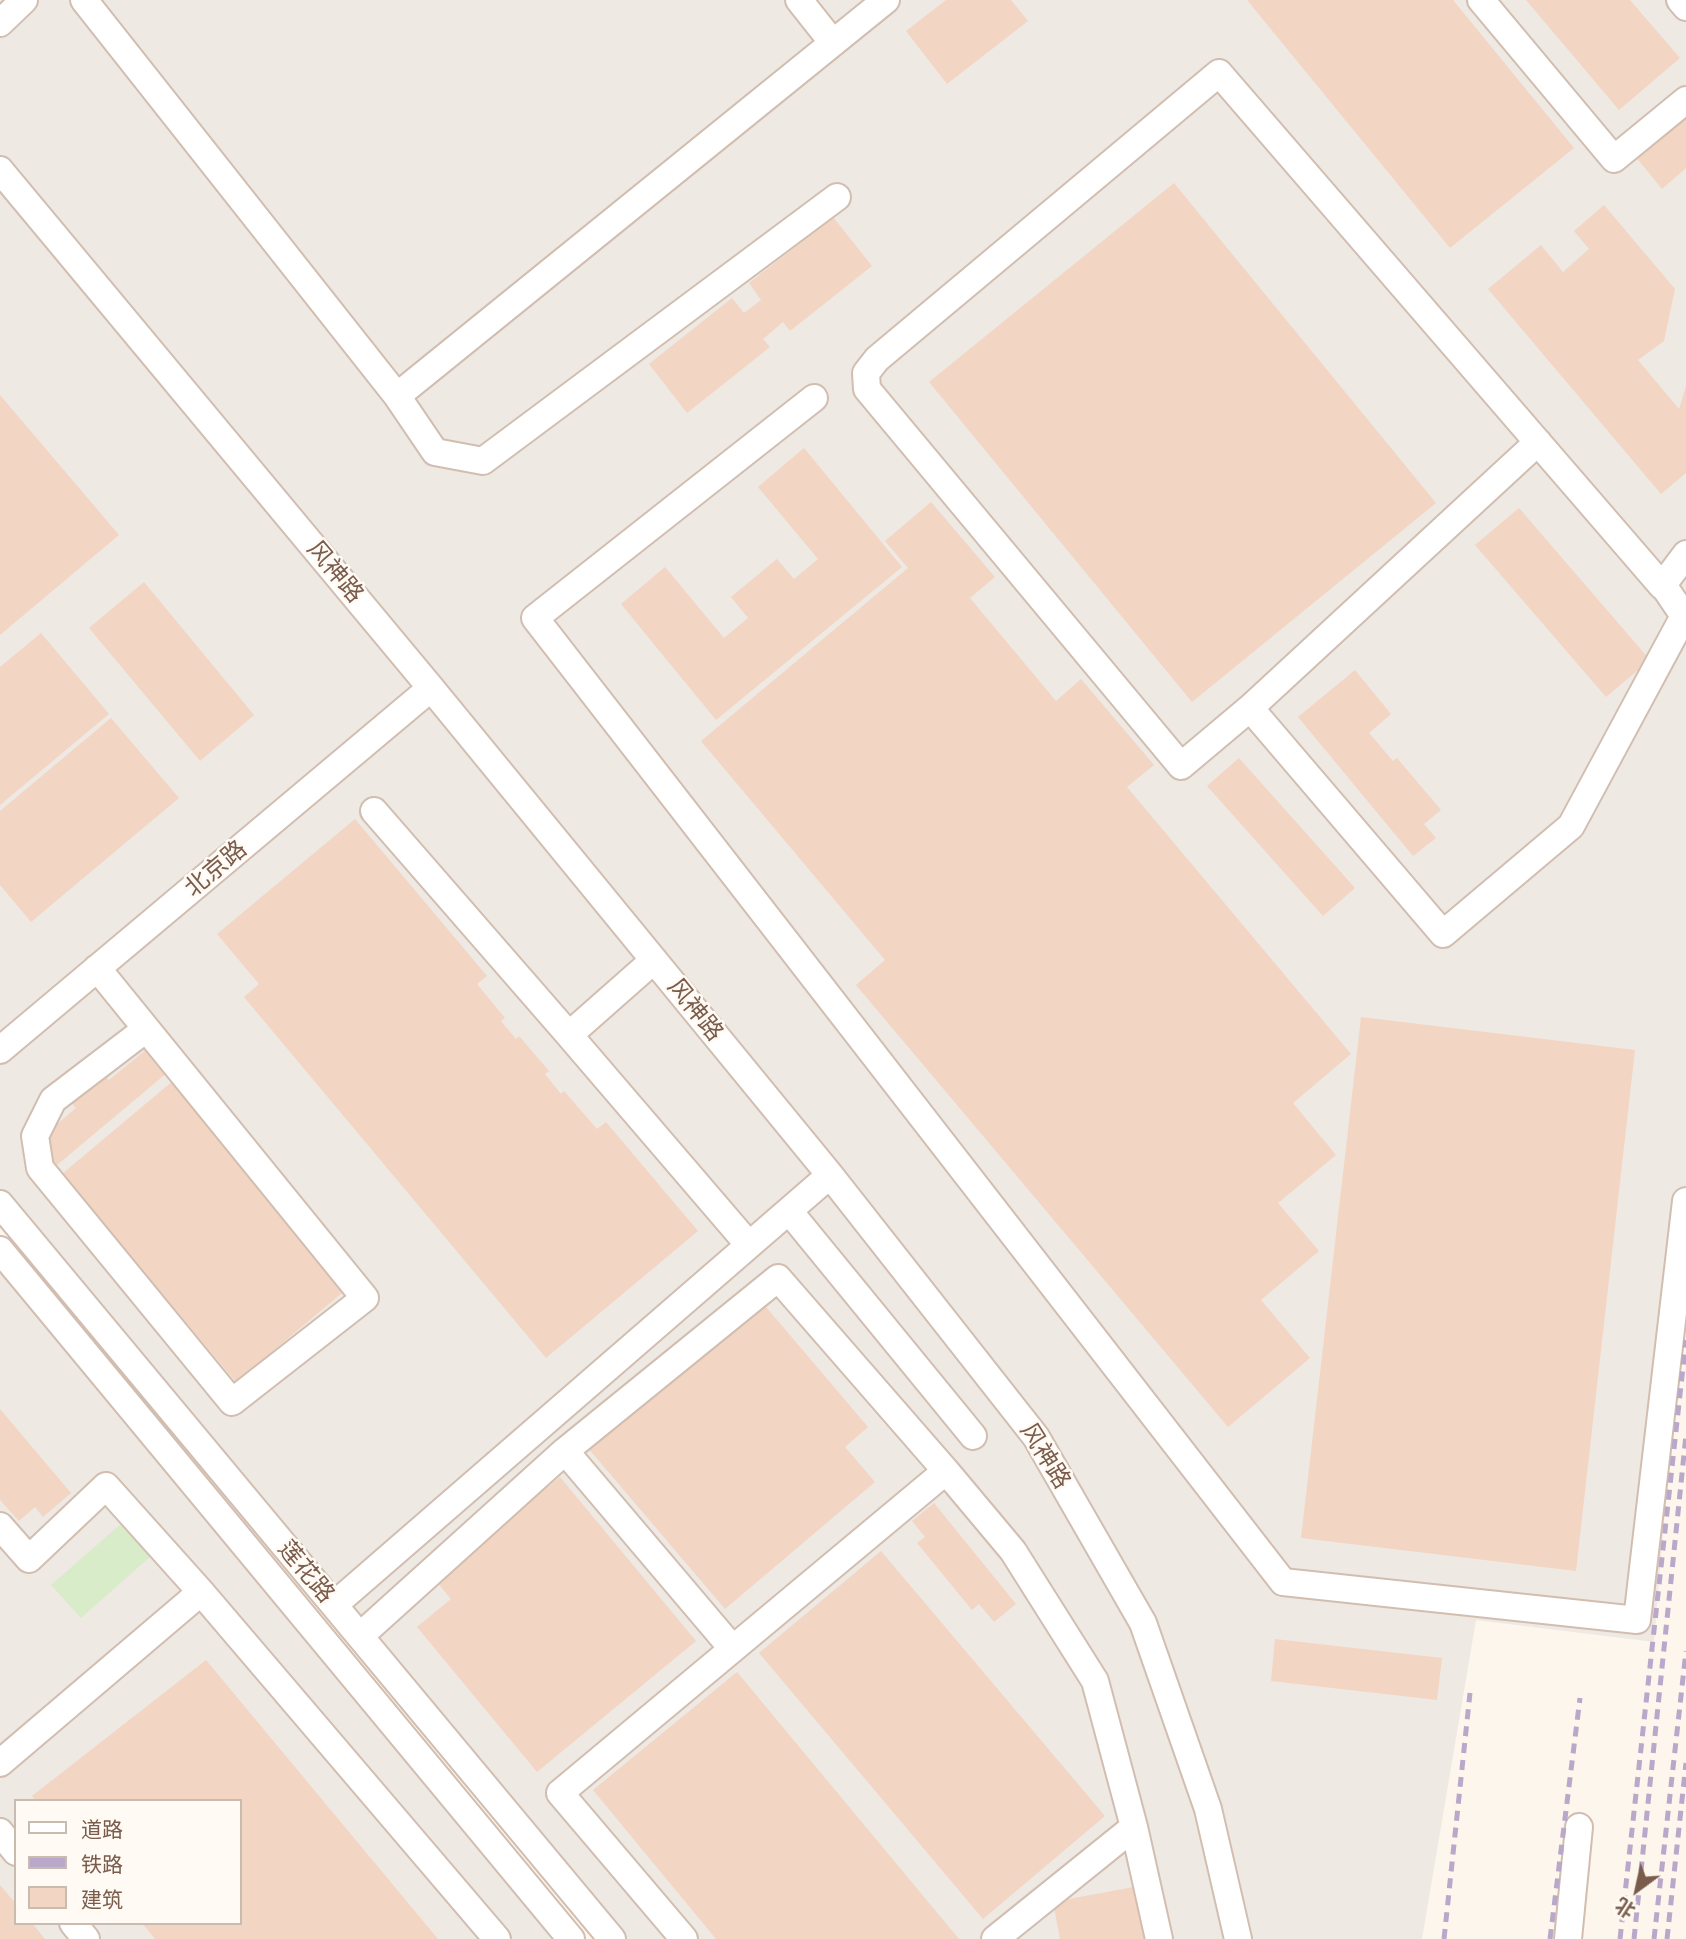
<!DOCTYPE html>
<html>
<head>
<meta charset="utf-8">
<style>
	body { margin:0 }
	#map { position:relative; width:1686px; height:1939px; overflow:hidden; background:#fdf6ec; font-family:Inter,"Noto Sans SC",sans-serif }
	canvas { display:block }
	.legend { position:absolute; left:14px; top:1799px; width:228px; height:126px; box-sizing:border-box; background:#fffaf3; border:2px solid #cabbb1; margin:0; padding:9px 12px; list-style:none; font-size:21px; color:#7a5c4d }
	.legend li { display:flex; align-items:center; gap:14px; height:35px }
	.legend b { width:35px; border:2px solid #cabbb1 }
	.north { position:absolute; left:1602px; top:1855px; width:70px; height:70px; -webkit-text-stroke:5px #fffaf3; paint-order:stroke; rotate:213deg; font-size:19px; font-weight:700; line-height:28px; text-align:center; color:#7a5c4d }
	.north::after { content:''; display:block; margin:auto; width:24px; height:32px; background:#7a5c4d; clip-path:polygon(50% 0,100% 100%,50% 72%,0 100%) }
</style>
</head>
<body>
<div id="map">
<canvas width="1686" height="1939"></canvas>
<ul class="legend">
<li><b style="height:9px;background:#fff"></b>道路</li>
<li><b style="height:9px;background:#b9a8c9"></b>铁路</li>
<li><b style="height:19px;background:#f3d5c3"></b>建筑</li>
</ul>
<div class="north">北</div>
</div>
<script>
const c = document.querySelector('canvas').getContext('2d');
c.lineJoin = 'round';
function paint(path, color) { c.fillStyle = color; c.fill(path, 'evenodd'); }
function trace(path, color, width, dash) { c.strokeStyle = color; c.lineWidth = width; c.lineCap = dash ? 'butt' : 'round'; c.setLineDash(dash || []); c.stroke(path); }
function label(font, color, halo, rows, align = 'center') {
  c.font = font + ' Inter,"Noto Sans SC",sans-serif'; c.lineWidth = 5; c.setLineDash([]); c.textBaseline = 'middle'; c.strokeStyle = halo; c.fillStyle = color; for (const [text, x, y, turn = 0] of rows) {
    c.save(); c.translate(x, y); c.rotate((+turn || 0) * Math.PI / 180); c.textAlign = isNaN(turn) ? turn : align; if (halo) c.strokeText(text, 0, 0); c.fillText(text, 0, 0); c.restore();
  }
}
paint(new Path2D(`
	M0,0H1686V1254L1654,1642L1476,1620L1422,1939H613L0,1204Z
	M0,1250L571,1939H0ZM16,1801H240V1923H16Z`), '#efe9e4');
paint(new Path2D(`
	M122,1523L151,1556L81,1618L51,1585Z`), '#d8ecc9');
paint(new Path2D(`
	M946,0H1011L1028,21L947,84L906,31Z
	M1247,0H1453L1574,148L1450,248Z
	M1526,0H1630L1680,58L1619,110Z
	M1686,114V168L1662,189L1635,156Z
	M1174,183L1436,503L1192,702L929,382Z
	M1604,205L1675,289L1664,341L1638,360L1679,409L1686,386V473L1661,494L1488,289L1541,245L1563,272L1589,249L1574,231Z
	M833,217L872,266L790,331L783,322L763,339L770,347L687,413L649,364L732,298L744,313L761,300L749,283Z
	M0,395L119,535L0,635Z
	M804,448L902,567L716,720L621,604L665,567L724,638L748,618L731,597L777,559L794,579L818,559L758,487Z
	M931,502L995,577L970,598L1056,701L1081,679L1154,765L1127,787L1351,1054L1293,1103L1336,1155L1278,1203L1319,1251L1261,1300L1310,1358L1228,1427L856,985L885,960L701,741L908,568L885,541Z
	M1519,508L1650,660L1606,697L1475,545Z
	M144,582L254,715L200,761L89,628Z
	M41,633L109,714L0,805V667Z
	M1355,670L1391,714L1369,733L1393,761L1397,758L1441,810L1424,824L1436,838L1413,856L1298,717Z
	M111,718L179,798L31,922L0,885V811Z
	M1239,758L1355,888L1323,916L1207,786Z
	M355,819L487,976L477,984L505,1018L501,1021L516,1039L519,1036L549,1071L545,1074L561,1094L564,1091L597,1129L606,1122L698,1231L546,1358L244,997L259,984L217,934Z
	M1361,1017L1635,1050L1576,1571L1301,1538Z
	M148,1048L168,1072L57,1165L37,1141L76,1108L69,1100L102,1073L109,1080Z
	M174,1080L348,1288L236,1382L62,1174Z
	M761,1301L868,1427L845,1447L875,1482L725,1609L588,1448Z
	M0,1409L71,1493L43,1517L35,1507L19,1521L0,1500Z
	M560,1477L696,1641L537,1772L417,1627L451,1599L435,1580Z
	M934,1503L1016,1604L994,1622L979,1604L972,1610L917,1543L925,1537L912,1521Z
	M881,1551L1105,1816L983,1919L759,1653Z
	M1275,1639L1442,1658L1437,1700L1271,1681Z
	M206,1660L438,1939H155L142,1923H240V1801H36L32,1796Z
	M737,1672L959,1939H716L593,1790Z
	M0,1885L16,1904V1923H32L45,1939H0Z
	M1144,1885L1155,1939H1060L1053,1902Z`), '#f3d5c3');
const minor = new Path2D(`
	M84,0L397,396L886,0
	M799,0L833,43
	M1481,0L1614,159L1686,100
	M1680,0L1686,7
	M0,23L24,0
	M0,170L431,688L830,1175L1036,1437L1143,1623L1208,1809L1238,1939
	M397,396L435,452L483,461L837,197
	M814,398L535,618L1283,1582L1637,1620L1686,1201
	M1663,585L1684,616L1571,826L1443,934L1250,708L1181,766L867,389L866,373L877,359L1219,73L1662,586L1686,554
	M1250,708L1538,442
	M374,811L569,1035
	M654,960L569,1035L749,1245
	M97,968L365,1298L232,1402L40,1168L35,1136L53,1100L146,1029
	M0,1050L431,688
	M0,1204L612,1939
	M789,1211L973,1436
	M0,1250L571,1939
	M565,1451L778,1278L946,1471
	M0,1526L29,1559L106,1486L201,1592
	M334,1605L830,1175
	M360,1636L565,1451L732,1648
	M0,1763L201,1592L497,1939
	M1134,1827L1159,1939
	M0,1832L16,1852
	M73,1923L86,1939
	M684,1939L560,1793L946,1471L1013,1551L1095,1681L1134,1827L995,1939
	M1568,1939L1579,1827`);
trace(minor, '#d1beb0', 30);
trace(minor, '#fff', 26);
trace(new Path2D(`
	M1444,1939L1470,1693
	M1550,1939L1580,1698
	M1620,1939L1686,1340
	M1634,1939L1686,1435
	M1654,1939L1686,1651
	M1667,1939L1686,1763`), '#b9a8c9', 5, [10, 7]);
label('24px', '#7a5c4d', '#fffaf3', [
	["风神路",335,572,50],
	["北京路",216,869,-40],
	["风神路",695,1010,51],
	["风神路",1045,1456,58],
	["莲花路",306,1572,50]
]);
</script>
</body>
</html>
